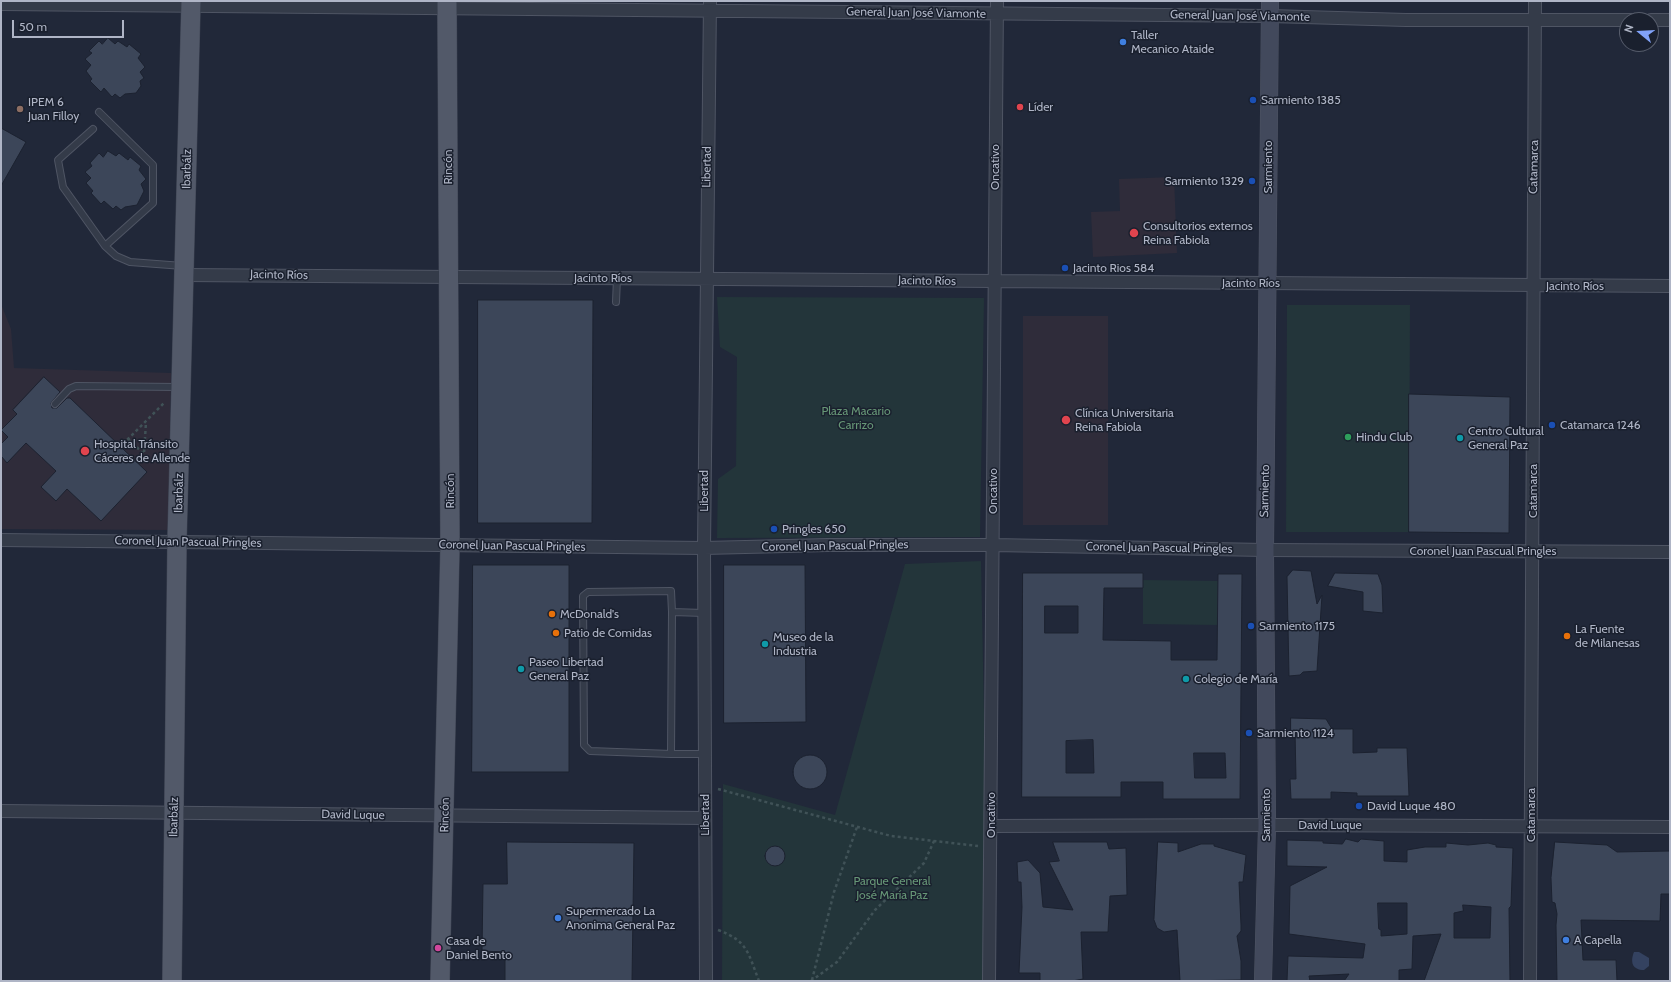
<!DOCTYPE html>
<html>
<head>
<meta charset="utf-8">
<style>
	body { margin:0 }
	#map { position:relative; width:1671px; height:982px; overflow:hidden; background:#212839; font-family:Cabin,sans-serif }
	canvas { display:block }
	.frame { position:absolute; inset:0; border:2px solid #afb5c6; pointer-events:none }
	.north { position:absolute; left:1619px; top:12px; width:40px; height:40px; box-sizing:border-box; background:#1a202e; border:1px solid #565c6b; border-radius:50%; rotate:288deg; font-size:11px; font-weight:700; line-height:16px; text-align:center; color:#afb5c6 }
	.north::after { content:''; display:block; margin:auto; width:14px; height:18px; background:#81a2f9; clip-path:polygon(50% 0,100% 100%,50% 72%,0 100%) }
	.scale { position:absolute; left:12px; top:20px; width:112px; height:18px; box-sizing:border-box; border:2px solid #afb5c6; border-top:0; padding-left:5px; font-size:12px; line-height:14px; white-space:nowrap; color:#afb5c6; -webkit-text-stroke:3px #1a202e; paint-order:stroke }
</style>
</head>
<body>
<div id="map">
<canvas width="1671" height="982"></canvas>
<div class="frame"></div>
<div class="north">N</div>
<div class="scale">50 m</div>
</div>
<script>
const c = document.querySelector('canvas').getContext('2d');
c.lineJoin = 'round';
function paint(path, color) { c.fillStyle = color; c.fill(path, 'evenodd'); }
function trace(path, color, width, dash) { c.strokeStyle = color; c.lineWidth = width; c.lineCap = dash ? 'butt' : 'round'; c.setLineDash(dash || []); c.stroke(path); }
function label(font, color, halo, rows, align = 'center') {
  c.font = font + ' Cabin,sans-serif'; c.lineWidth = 3; c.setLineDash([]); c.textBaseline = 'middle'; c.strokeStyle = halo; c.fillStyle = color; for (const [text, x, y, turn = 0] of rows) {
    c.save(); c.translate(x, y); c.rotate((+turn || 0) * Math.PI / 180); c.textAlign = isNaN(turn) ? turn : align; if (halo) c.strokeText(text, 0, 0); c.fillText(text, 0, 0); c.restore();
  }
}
paint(new Path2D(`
	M1174,177L1177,253L1093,257L1091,212L1120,211L1119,179Z
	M1,304L11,329L14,368L171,373L168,530L1,529Z
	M1023,316H1108V525H1023Z`), '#2f2c3a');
paint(new Path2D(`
	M717,297L984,298L980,537L717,538L718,479L736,466L737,357L720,347Z
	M1287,305H1410L1409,532H1286Z
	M981,561L986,815L984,981H722L723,784L835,815L905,564Z
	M1143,580L1218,581L1217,625L1143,624Z`), '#23353a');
paint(new Path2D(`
	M1634,952H1639L1649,958V966L1644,970C1632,970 1630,962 1634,952Z`), '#344260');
const building = new Path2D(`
	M108,38L115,44L118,41L127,47L129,44L141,54L138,58L145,67L140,72L144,78L140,81L141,86L136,93L125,94L120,98L115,94L112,97L104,88L101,92L90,81L92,79L86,71L91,65L85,59L92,53L89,51L99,41L102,44Z
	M1,128L26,142L1,186Z
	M108,151L116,156L119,153L128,160L130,157L141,166L139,170L146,179L141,184L144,191L137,205L125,207L121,210L116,206L113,209L104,201L101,204L91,193L93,191L86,183L91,178L85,172L92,166L90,163L99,153L103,157Z
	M478,300H593L592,523H478Z
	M44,377L60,392L51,403L52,408H57L67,398H70L147,472L101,521L67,489L56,501L41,487L56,471L26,443L7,463L1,456V444L8,437L1,430L17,414L13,410Z
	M1409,394L1510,397L1509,533L1409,532Z
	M473,565H569V772H472Z
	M724,565H805L806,722L724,723Z
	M1293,570L1311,571L1317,604L1322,595L1317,671L1303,672L1300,675L1289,676L1287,577Z
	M1023,573H1143V588H1104L1103,640L1171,641V660H1217L1218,574H1242L1240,799H1163V782H1121V797H1022ZM1045,606H1078V633H1045ZM1093,740L1094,773H1066V741ZM1194,753H1225L1226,778H1195Z
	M1335,573L1378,574L1382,585L1383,613L1363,611V592L1328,586Z
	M1291,718L1326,719L1332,729H1353V753L1377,752V748H1407L1409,796H1357V793L1331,792V799H1291L1290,779H1296L1295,731H1291Z
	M793 772a17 17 0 1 1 34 0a17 17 0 1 1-34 0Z
	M1346,839L1358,842L1361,839L1384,841V861L1407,862V850L1425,847H1446V843L1468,845L1488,843L1496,845V847L1513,848L1511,906L1509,908L1510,981H1424L1441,934L1413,936L1412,969L1399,970V981H1344L1349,974L1309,976L1310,981H1287L1288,956L1363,958L1365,944L1289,934L1290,886L1327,867L1287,866V840L1323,841V843L1342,844ZM1378,903H1407V934L1381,936V930L1379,929ZM1463,905L1491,907L1490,938H1454V913L1463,911Z
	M507,842L634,843L632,981H505V952L482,951L483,884H507Z
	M1053,842H1107L1109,849L1126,848L1127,895L1110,896L1108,932H1081L1083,979L1072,981H1040V973H1019L1022,907L1021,882H1018L1017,862L1028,860L1040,873L1043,907L1073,910L1049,862L1059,861Z
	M1158,842L1178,843V852L1201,844H1214V846L1246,855L1243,882H1239L1241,925V931L1237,936L1241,961V980L1180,981L1177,930L1164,932L1157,928L1154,920Z
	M1555,842L1607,845L1617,852L1670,851V894H1661L1660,921L1581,920L1583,960H1616L1617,981H1557L1556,925L1557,914L1555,903L1552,902L1551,878Z
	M765 856a10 10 0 1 1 20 0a10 10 0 1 1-20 0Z`);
paint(building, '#3c4659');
trace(building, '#1c2230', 1);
const lane = new Path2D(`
	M99,112L153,165V203L105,246
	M93,129L58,160L63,187L105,246L116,256L130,262L183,266
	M616,302L617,278
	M55,404L69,389L76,386L179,387
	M704,613L672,612L671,754H704
	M671,754L590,751L584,745L583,596L588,592L671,591L672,612`);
const street = new Path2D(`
	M1,4L1270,16L1406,20H1639
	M1651,20H1670
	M184,275L1670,286
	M1,540L704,548L828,545H993L1265,550L1670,552
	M1,811L705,818
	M991,826L1280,825L1670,827
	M706,981L704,548L710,1
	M989,981L997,1
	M1530,981L1535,1`);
const secondary = new Path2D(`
	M1263,981L1267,825L1265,550L1270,1`);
const primary = new Path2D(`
	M172,981L177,541L191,1
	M440,981L450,546L447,1`);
trace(lane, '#4f5564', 8);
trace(street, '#4f5564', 14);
trace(secondary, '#4f5564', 18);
trace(primary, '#3e4453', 20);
trace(new Path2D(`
	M128,439L144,454L146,422
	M123,444L164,403
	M718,789L891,836L978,846
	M718,930C748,941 748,953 759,981
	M812,980L834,892L857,827
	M811,981L837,962L875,910L924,863L934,841`), '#405257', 2.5, [3, 3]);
trace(lane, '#343b49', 6);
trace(street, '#343b49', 12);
trace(secondary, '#42495c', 17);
trace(primary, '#525969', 19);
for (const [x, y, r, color] of [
	[1123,42,4,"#3f7fe0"],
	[1253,100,4,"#1a4fb4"],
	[1020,107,4,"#e0444e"],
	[20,109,4,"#8d6e63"],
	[1252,181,4,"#1a4fb4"],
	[1134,233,5,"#e0444e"],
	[1065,268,4,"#1a4fb4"],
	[1066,420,5,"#e0444e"],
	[1552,425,4,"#1a4fb4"],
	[1348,437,4,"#2e9e5b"],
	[1460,438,4,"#0f9aa8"],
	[85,451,5,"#e0444e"],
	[774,529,4,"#1a4fb4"],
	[552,614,4,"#e8710a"],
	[1251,626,4,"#1a4fb4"],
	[556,633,4,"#e8710a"],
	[1567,636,4,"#e8710a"],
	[765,644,4,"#0f9aa8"],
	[521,669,4,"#0f9aa8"],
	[1186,679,4,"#0f9aa8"],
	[1249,733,4,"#1a4fb4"],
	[1359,806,4,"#1a4fb4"],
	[558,918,4,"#3f7fe0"],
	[1566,940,4,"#3f7fe0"],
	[438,948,4,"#d1479c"]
]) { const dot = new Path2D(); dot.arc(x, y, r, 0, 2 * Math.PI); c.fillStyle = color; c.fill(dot); trace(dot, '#1a202e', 1.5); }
label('12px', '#afb5c6', '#1a202e', [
	["General Juan José Viamonte",916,13,1],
	["General Juan José Viamonte",1240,16,1],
	["Rincón",448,167,-90],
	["Libertad",707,167,-89],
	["Oncativo",995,167,-90],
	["Sarmiento",1268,167,-90],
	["Catamarca",1534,167,-89],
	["Ibarbálz",187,169,-89],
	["Jacinto Ríos",279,275,1],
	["Jacinto Ríos",603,278],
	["Jacinto Ríos",927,281,1],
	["Jacinto Ríos",1251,283],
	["Jacinto Ríos",1575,286],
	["Rincón",450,491,-90],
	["Libertad",704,491,-90],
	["Oncativo",993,491,-90],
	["Sarmiento",1265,491,-89],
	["Catamarca",1533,491,-90],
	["Ibarbálz",179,493,-89],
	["Coronel Juan Pascual Pringles",188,542,1],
	["Coronel Juan Pascual Pringles",512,546,1],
	["Coronel Juan Pascual Pringles",835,546,-1],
	["Coronel Juan Pascual Pringles",1159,548,1],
	["Coronel Juan Pascual Pringles",1483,551],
	["David Luque",353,815,1],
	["Rincón",445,815,-89],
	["Libertad",705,815,-90],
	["Oncativo",991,815,-90],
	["Sarmiento",1266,815,-90],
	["Catamarca",1531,815,-90],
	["Ibarbálz",174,817,-89],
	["David Luque",1330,825]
]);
label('12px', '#afb5c6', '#1a202e', [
	["Taller",1131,35],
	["Mecanico Ataide",1131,49],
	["Sarmiento 1385",1261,100],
	["IPEM 6",28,102],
	["Juan Filloy",28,116],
	["Líder",1028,107],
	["Sarmiento 1329",1244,181,"right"],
	["Consultorios externos",1143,226],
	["Reina Fabiola",1143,240],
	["Jacinto Rios 584",1073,268],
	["Clínica Universitaria",1075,413],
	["Reina Fabiola",1075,427],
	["Catamarca 1246",1560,425],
	["Centro Cultural",1468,431],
	["General Paz",1468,445],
	["Hindu Club",1356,437],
	["Hospital Tránsito",94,444],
	["Cáceres de Allende",94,458],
	["Pringles 650",782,529],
	["McDonald's",560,614],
	["Sarmiento 1175",1259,626],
	["La Fuente",1575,629],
	["de Milanesas",1575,643],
	["Patio de Comidas",564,633],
	["Museo de la",773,637],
	["Industria",773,651],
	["Paseo Libertad",529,662],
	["General Paz",529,676],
	["Colegio de María",1194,679],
	["Sarmiento 1124",1257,733],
	["David Luque 480",1367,806],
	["Supermercado La",566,911],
	["Anonima General Paz",566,925],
	["A Capella",1574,940],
	["Casa de",446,941],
	["Daniel Bento",446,955]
], 'left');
label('12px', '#669676', '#1a202e', [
	["Plaza Macario",856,411],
	["Carrizo",856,425],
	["Parque General",892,881],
	["José María Paz",892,895]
]);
</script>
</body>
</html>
